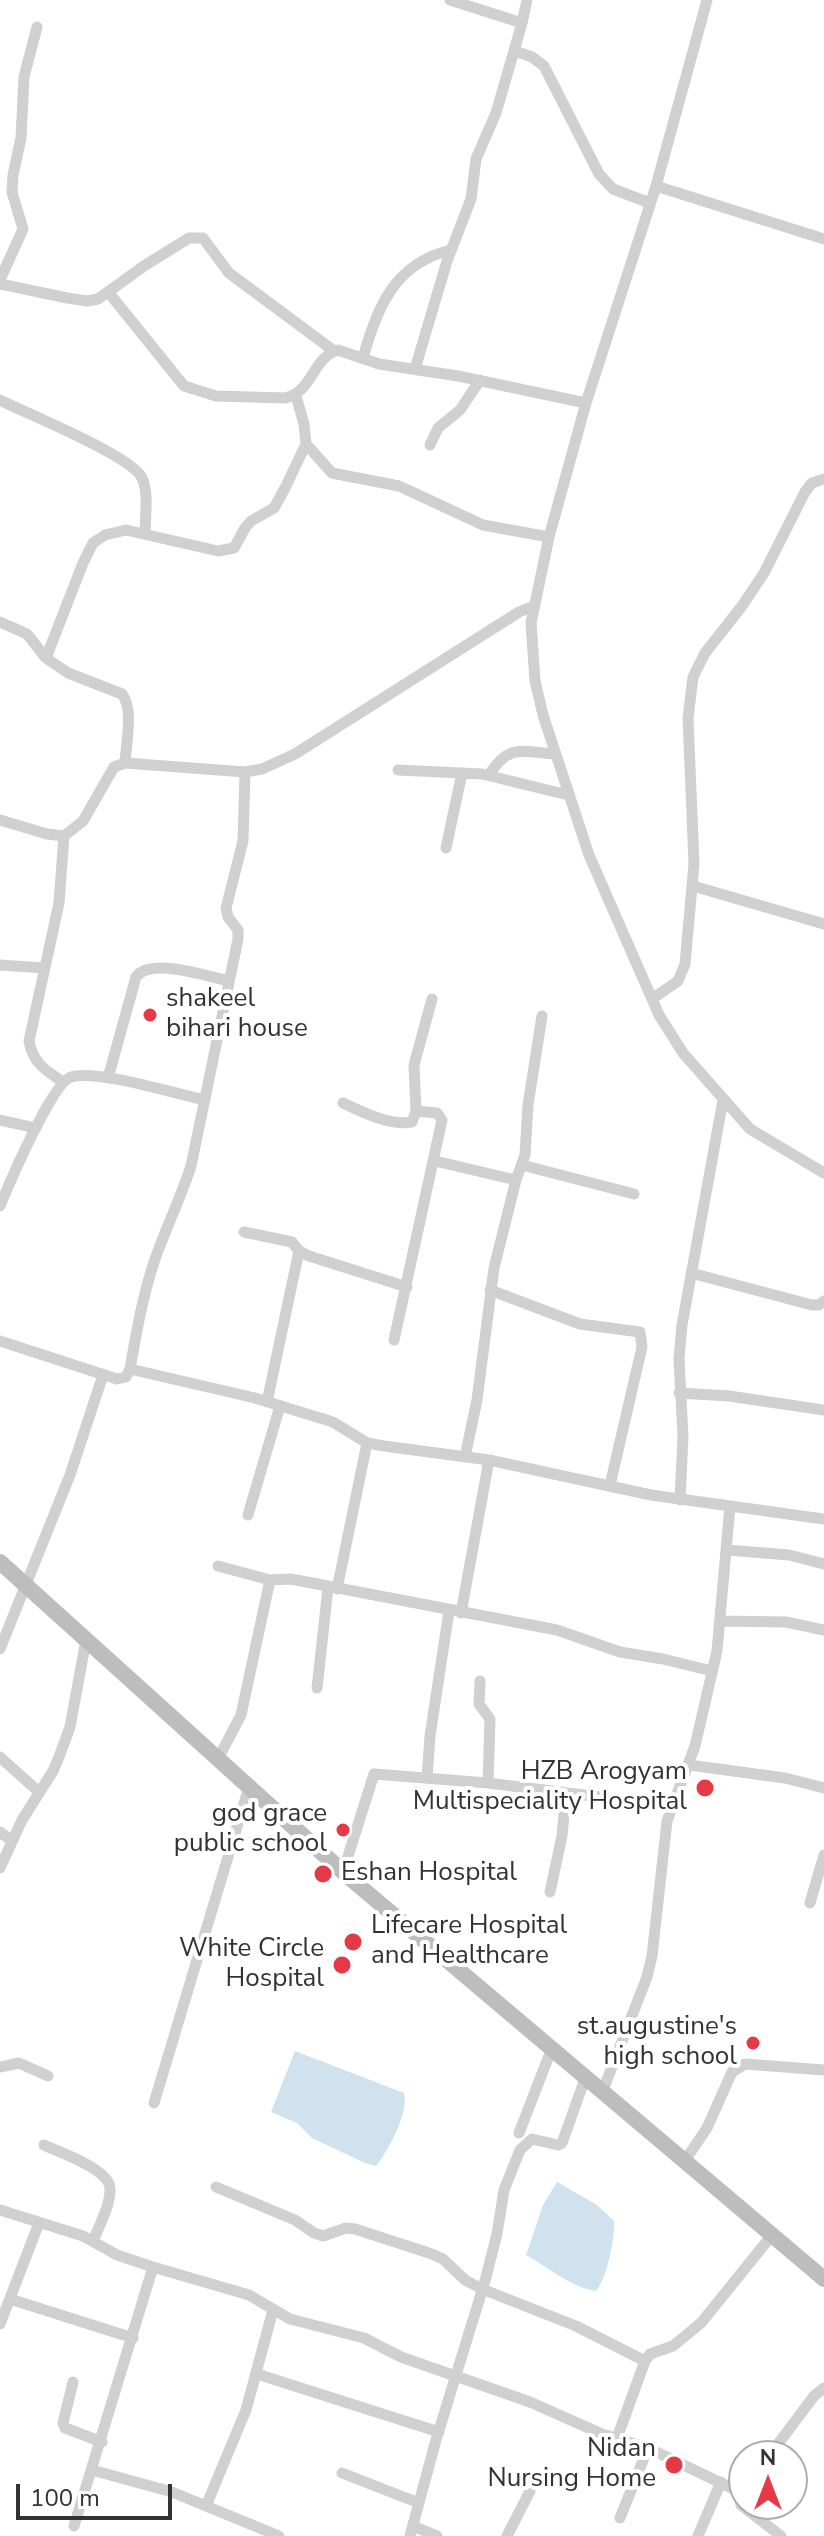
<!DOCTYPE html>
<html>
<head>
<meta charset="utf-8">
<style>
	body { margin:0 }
	#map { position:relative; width:824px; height:2536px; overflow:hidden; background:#fff; font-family:"Nunito Sans",sans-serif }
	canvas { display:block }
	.north { position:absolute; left:728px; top:2440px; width:80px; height:80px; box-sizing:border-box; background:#fff; border:2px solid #adadad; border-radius:50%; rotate:0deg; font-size:22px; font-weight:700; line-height:32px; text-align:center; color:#333 }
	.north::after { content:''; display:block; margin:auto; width:28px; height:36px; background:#e63946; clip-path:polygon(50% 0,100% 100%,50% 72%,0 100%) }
	.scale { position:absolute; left:16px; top:2484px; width:156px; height:36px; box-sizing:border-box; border:4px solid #333; border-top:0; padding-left:10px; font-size:24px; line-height:28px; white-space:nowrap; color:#333; -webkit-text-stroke:6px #fff; paint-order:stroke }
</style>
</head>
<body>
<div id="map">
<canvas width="824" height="2536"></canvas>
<div class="north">N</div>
<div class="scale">100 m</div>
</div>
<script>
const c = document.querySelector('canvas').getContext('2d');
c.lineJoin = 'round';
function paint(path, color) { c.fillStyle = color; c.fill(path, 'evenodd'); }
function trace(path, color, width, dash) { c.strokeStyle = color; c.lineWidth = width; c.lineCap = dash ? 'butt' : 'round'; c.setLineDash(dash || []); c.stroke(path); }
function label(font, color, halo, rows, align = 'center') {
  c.font = font + ' "Nunito Sans",sans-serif'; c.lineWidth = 8; c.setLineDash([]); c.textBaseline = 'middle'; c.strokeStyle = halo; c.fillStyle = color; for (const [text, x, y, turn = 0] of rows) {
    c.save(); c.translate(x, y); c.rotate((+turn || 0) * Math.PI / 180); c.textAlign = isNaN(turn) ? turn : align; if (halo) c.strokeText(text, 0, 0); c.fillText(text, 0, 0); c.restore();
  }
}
paint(new Path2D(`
	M295,2051L404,2093C409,2112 389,2150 376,2166L365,2163L312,2138L297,2123L271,2112Z
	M557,2182L597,2205L614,2221C615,2238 607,2278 596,2291C570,2287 548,2267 526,2255L543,2205Z`), '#cfe2ee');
trace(new Path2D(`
	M707,0L656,186L586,403L549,537L531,623L535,681L543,715L589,855L659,1015L683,1053L750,1129L824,1173
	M522,23L527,0
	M515,51L532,57L544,66L599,174L613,189L650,203
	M656,186L824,239
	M0,280L23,229L12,192L13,175L21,138L24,77L37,27
	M0,284L67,298L87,301L98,299L144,266L189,238H203L229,273L334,351
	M109,293L184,386L216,396L285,398C313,392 312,358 338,350L379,364L458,376L586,403
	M363,358C377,307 395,263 451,250
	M415,369L447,261L471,199L476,159L496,113L522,23L450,0
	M0,400C27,414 132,456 142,478C149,492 145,518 145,534
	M306,444L332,473L399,486L483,525L549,537
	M430,445L438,428L460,410L480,380
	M0,622L27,634L46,658L68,673L122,694C134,710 126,743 125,763
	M46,658L83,563L93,543L105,535L126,530L218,551L234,548L245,528L251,521L274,508L285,488L306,444L304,424L296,396
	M398,770L482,774L568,795
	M489,775C509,743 522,752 555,754
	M0,820L47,834L64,836L83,821L114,767L125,763L245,772L262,769L295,754L519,612L534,606
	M446,848L462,773
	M693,886L824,924
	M0,965L45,968
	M652,999L678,981L685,964L694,864L688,718L693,677L705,653L742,606L764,573L805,492L812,483L824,479
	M108,1078L136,977C150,957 206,976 229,981
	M63,1082C45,1070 33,1063 29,1041L59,903L64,836
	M343,1103C362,1112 390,1126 412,1122L416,1111L437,1113L442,1120L394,1340
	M416,1111L414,1065L432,999
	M0,1120L36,1128
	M435,1161L516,1180
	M522,1165L634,1194
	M0,1206C9,1184 52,1083 71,1077C97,1069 176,1094 205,1100
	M244,1232L292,1242L299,1251L309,1256L407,1287
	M691,1273L812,1305H819L824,1301
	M490,1290L580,1324L640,1332L642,1347L610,1485
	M0,1341L117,1379L126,1377L130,1369L255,1398L333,1422L367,1443L384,1446L489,1460L651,1495L824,1519
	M130,1369C136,1334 142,1300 153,1265C164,1232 180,1200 191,1166L238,939V930L228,917L226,908L243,841L245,772
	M679,1393L729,1396L824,1410
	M267,1402L299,1251
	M465,1457L477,1400L494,1268L516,1180L525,1155L528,1105L542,1016
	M680,1500L683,1437L679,1359L682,1325L723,1100
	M248,1515L280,1406
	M727,1550L789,1555L824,1564
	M218,1566L270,1580L291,1579L557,1630L620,1652L663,1659L712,1671
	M337,1589L367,1443
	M461,1613L489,1460
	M721,1621L786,1622L824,1630
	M0,1649L70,1475L103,1375
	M480,1681L479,1704L490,1719L488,1783
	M317,1688L328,1588
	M0,1757L39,1792
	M218,1759L241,1715L270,1580
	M689,1765L785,1778L824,1788
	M427,1778L430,1736L449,1611
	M0,1832L12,1841
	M0,1868L22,1820L53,1771L59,1757L70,1727L86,1640
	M343,1872L374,1774L488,1783L671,1806
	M550,1892L562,1836L566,1793
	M810,1903L824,1855
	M0,2067L19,2063L48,2076
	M603,2090L647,1977L652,1956L667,1821L695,1746L717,1651L730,1506
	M154,2103L249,1787
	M519,2133L552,2048
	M44,2145C59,2152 109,2169 110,2188C111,2204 99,2226 93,2241
	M684,2162L707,2128L732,2072L745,2064L824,2070
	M216,2187L295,2220L314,2233L323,2236L346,2228L355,2229L432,2254L443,2259L465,2280L482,2289L576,2326L645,2361
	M0,2210L83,2236L117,2255L153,2267L249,2295L290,2319L364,2338L401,2357L530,2402L602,2434L648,2448L742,2493
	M10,2299L133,2338
	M0,2324L39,2223
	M257,2374L439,2432
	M73,2382L63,2423L65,2428L102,2442
	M617,2438L645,2361L650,2354L673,2346L701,2323L772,2235
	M769,2456L814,2396L824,2388
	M92,2470L172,2492L279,2536
	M342,2473L419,2503
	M744,2490L740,2499L741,2505L781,2536
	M206,2506L246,2410L273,2310
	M620,2518L648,2448
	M74,2526L153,2267
	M413,2526L437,2536
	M410,2536L436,2440L485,2281L497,2234L504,2190L520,2150L532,2139L558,2145L562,2143L586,2076
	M507,2536L530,2491
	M698,2536L721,2482`), '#d0d0d0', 11);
trace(new Path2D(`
	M0,1562L351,1879L824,2279`), '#bdbdbd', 16);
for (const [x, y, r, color] of [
	[150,1015,8,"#e63946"],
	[705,1788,10,"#e63946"],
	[343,1830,8,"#e63946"],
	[323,1874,10,"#e63946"],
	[353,1942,10,"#e63946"],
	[342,1965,10,"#e63946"],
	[753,2043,8,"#e63946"],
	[674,2465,10,"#e63946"]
]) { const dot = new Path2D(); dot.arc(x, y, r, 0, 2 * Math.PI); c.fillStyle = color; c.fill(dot); trace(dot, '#fff', 3); }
label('26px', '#333', '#fff', [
	["shakeel",166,1000,"left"],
	["bihari house",166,1030,"left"],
	["HZB Arogyam",687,1773],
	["Multispeciality Hospital",687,1803],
	["god grace",327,1815],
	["public school",327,1845],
	["Eshan Hospital",341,1874,"left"],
	["Lifecare Hospital",371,1927,"left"],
	["and Healthcare",371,1957,"left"],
	["White Circle",324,1950],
	["Hospital",324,1980],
	["st.augustine's",737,2028],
	["high school",737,2058],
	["Nidan",656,2450],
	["Nursing Home",656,2480]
], 'right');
</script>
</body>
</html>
